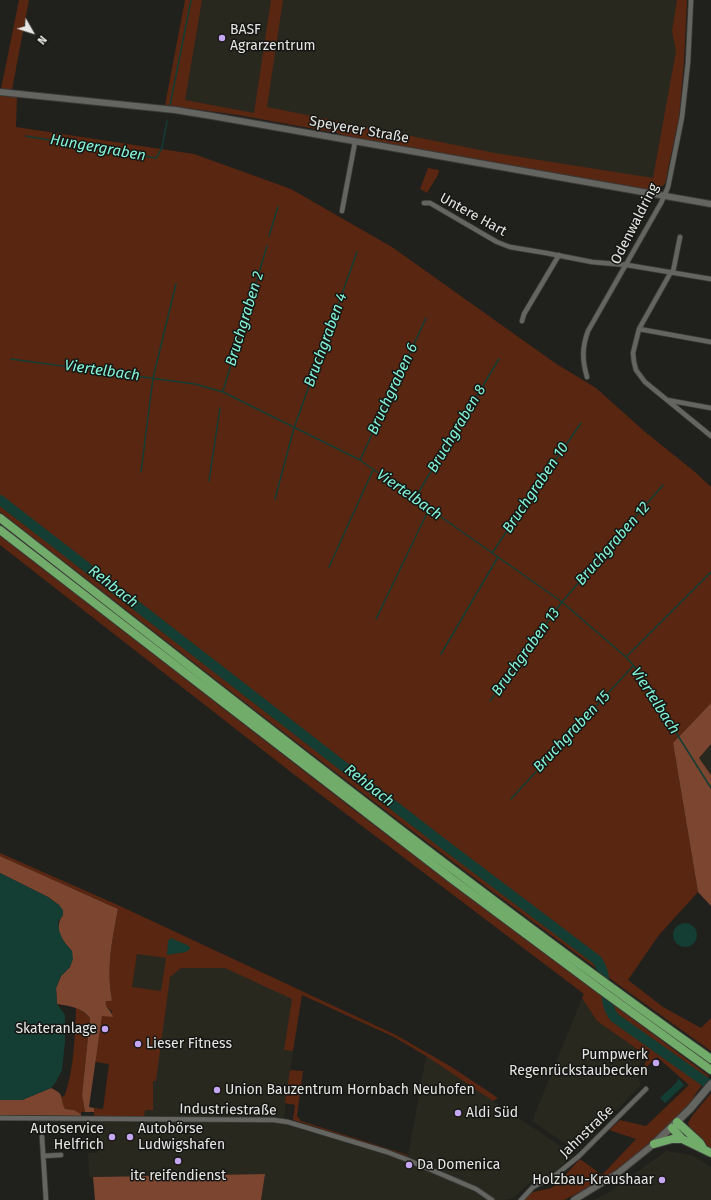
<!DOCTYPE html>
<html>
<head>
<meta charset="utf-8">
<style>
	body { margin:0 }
	#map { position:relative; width:711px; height:1200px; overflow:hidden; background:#20201d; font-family:"Fira Sans",sans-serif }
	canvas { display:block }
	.north { position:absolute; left:12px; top:12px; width:40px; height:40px; -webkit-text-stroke:3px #161614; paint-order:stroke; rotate:129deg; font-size:11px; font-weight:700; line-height:16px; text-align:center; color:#e6e6e4 }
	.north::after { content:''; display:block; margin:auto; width:14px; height:18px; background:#e6e6e4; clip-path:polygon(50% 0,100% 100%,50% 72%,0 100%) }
</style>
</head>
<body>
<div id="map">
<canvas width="711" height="1200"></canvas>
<div class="north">N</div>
</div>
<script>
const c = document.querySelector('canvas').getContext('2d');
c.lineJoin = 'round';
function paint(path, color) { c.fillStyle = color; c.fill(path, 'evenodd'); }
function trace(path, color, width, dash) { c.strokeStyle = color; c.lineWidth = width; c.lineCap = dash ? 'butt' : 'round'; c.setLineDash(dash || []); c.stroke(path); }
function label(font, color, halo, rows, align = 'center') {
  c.font = font + ' "Fira Sans",sans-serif'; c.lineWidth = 3; c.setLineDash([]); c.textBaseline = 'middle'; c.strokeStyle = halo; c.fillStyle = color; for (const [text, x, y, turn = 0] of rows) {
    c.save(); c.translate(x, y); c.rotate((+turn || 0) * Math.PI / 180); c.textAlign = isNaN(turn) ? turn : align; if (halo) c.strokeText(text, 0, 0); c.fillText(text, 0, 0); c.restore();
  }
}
paint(new Path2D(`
	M194,0H687L684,62L679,117L665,184L657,190L175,99Z
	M711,744V775L699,758Z
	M143,921L302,995L290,1070L284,1118L388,1149L408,1156L426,1056L574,1155L551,1175L532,1181L513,1198L504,1200H261L264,1174L89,1177L88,1153H98V1116H112L126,1019Z
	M582,998L597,1021L644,1054L636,1073L641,1085L576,1151L532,1121Z
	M666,1151L692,1155L711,1167V1200H594L608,1193Z`), '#28281f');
paint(new Path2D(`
	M19,0H29L12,90L1,89Z
	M185,0H202L185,100L254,113L271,0H283L267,107L495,153L653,178L676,51L672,31L677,0H687L684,62L679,117L665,184L657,190V192L349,137L337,133L238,115L165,105Z
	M0,95L17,96L16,127L194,154L291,189L392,247L555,363L596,388L644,431L695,472L711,487V703L673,743L698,892L659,935L628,980L663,1007L701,1028L711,1018V1051C468,879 235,694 0,512Z
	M428,168L439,170L438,175L427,193L420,189Z
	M0,535L354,810L709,1076L694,1096L696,1097L671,1123L641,1151L609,1177L564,1200H525C531,1188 543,1192 553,1187C559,1183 574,1165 580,1159L602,1175L636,1139L609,1130L620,1120L646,1126L689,1085L657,1057L642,1071L650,1051L644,1054L597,1021L582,998L584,994L292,773L0,545Z
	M0,853L120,906L396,1035L450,1066L498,1098L493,1101L426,1056L394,1037L302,995L293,1051L284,1050L292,999L225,968H181L170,977L156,1081H153V1110H145L144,1117L94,1116V1108L103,1109L109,1064L95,1062L102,1015L112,1017V1011C108,1008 104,1006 106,1001L112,1000C106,969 112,940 118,909L0,856ZM137,954L166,958L161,991L132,987Z
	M76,1007L87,1015L90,1018L82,1095L85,1112H81V1114L74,1110L65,1109L62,1104V1097L65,1095C74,1067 75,1037 76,1007Z
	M290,1070L303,1071L297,1116L301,1121L408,1155V1156L293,1120L295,1105L285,1103Z
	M711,1093V1148C700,1141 691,1137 688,1123L692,1116Z`), '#582611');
paint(new Path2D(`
	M711,703V744L699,758L711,775V906L698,892L673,743Z
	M0,856L118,909C112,940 106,969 112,1000L111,1001H106C104,1008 111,1009 113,1017L102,1016L89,1107L94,1108V1112H85L82,1095L90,1018C81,1007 70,1006 57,1004L56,988L61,976L70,967L72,951C62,940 53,929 63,915L59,905L48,897L0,873Z
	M51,1088C66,1095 59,1097 65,1109L74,1110L81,1114V1116L0,1115V1100H22Z
	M265,1174L261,1200H95L93,1177Z`), '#7b452f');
paint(new Path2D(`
	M0,873L48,897L59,905L63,910V915L58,922L59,931L64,942L72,951L73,959L70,967L61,976L56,988L57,1004L65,1015V1042L62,1070L56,1082L51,1088L22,1100H0Z
	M673 935a12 12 0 1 1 24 0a12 12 0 1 1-24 0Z
	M171,938L189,946L190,949L186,952L167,955L168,941Z
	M678,1078L684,1085L665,1103L660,1098L677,1082Z`), '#143d33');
trace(new Path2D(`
	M170,105L191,0
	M26,136L156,158L162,148L167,121
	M269,236L278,207
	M11,359L195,384L223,392L360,460L562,602L626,657L634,666L711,788
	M223,391L267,246
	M360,460L426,318
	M141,472L153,378L176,284
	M209,481L220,408
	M415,498L499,359
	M275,499L294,428L357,252
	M492,553L581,423
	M329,567L373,470
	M376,619L429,509
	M441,654L498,557
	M626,657L711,572
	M490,701L562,602L663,485
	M511,799L633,666`), '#143d33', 1.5);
trace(new Path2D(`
	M0,500L441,842L597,960C610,977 601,1002 615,1018L711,1086`), '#143d33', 10);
const minor = new Path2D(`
	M424,203H430L497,242L510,247L546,253L592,262L627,265L711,279
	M342,211L355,142
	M671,272L639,329L633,353L634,362L636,370L645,382L711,436
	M673,272L680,237
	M522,321L524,314L559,255
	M639,329L711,342
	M587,377C582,360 582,347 588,331L661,203L668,187L682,117L688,62L691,0
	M667,400L711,408
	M0,1118L274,1120L288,1122L387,1152L408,1160L476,1189L492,1200
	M42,1137L46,1200
	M43,1156L61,1155
	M521,1200L533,1187L557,1174L579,1156L646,1089`);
const tertiary = new Path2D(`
	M0,92L175,110L212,116L711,204
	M574,1200L618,1173L654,1144`);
const secondary = new Path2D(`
	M654,1144L690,1109L711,1084`);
const trunk = new Path2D(`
	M0,518C235,701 468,887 711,1059
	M0,530L452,879L601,990L711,1070
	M677,1122L700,1143L703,1148
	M672,1128L682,1139L711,1153
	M654,1144L672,1139H682`);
trace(minor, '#3a3a38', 6);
trace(tertiary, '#3a3a38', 8);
trace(secondary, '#3a3a38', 9);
trace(trunk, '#3a3a38', 10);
trace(minor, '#646461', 4.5);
trace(tertiary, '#646461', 6);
trace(secondary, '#646461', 7);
trace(trunk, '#72ac6a', 8);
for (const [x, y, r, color] of [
	[222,38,4,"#c5a6f0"],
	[105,1029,4,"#c5a6f0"],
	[138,1044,4,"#c5a6f0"],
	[656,1063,4,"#c5a6f0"],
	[217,1090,4,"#c5a6f0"],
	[458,1113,4,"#c5a6f0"],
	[112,1137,4,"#c5a6f0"],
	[130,1137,4,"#c5a6f0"],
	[178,1161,4,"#c5a6f0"],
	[409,1165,4,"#c5a6f0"],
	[662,1180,4,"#c5a6f0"]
]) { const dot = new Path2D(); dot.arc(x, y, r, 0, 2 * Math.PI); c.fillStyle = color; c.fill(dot); trace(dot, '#161614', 1.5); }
label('14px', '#e6e6e4', '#161614', [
	["BASF",230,30],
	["Agrarzentrum",230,46],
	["Skateranlage",97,1029,"right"],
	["Lieser Fitness",146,1044],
	["Pumpwerk",648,1055,"right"],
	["Regenrückstaubecken",648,1071,"right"],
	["Union Bauzentrum Hornbach Neuhofen",225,1090],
	["Aldi Süd",466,1113],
	["Autoservice",104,1129,"right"],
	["Helfrich",104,1145,"right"],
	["Autobörse",138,1129],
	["Ludwigshafen",138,1145],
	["Da Domenica",417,1165],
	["itc reifendienst",178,1176,"center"],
	["Holzbau-Kraushaar",654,1180,"right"]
], 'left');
label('14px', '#e6e6e4', '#161614', [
	["Speyerer Straße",359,130,10],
	["Untere Hart",473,215,29],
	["Odenwaldring",635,224,-63],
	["Industriestraße",228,1110,1],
	["Jahnstraße",587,1132,-44]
]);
label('italic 15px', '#83f4d7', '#161614', [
	["Hungergraben",98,148,10],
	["Bruchgraben 2",245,319,-73],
	["Bruchgraben 4",326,340,-70],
	["Viertelbach",102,371,8],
	["Bruchgraben 6",393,389,-65],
	["Bruchgraben 8",457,429,-59],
	["Bruchgraben 10",536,488,-56],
	["Viertelbach",409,495,35],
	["Bruchgraben 12",613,544,-49],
	["Rehbach",113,587,38],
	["Bruchgraben 13",526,652,-54],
	["Viertelbach",655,701,57],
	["Bruchgraben 15",572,732,-47],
	["Rehbach",369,786,38]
]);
</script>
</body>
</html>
